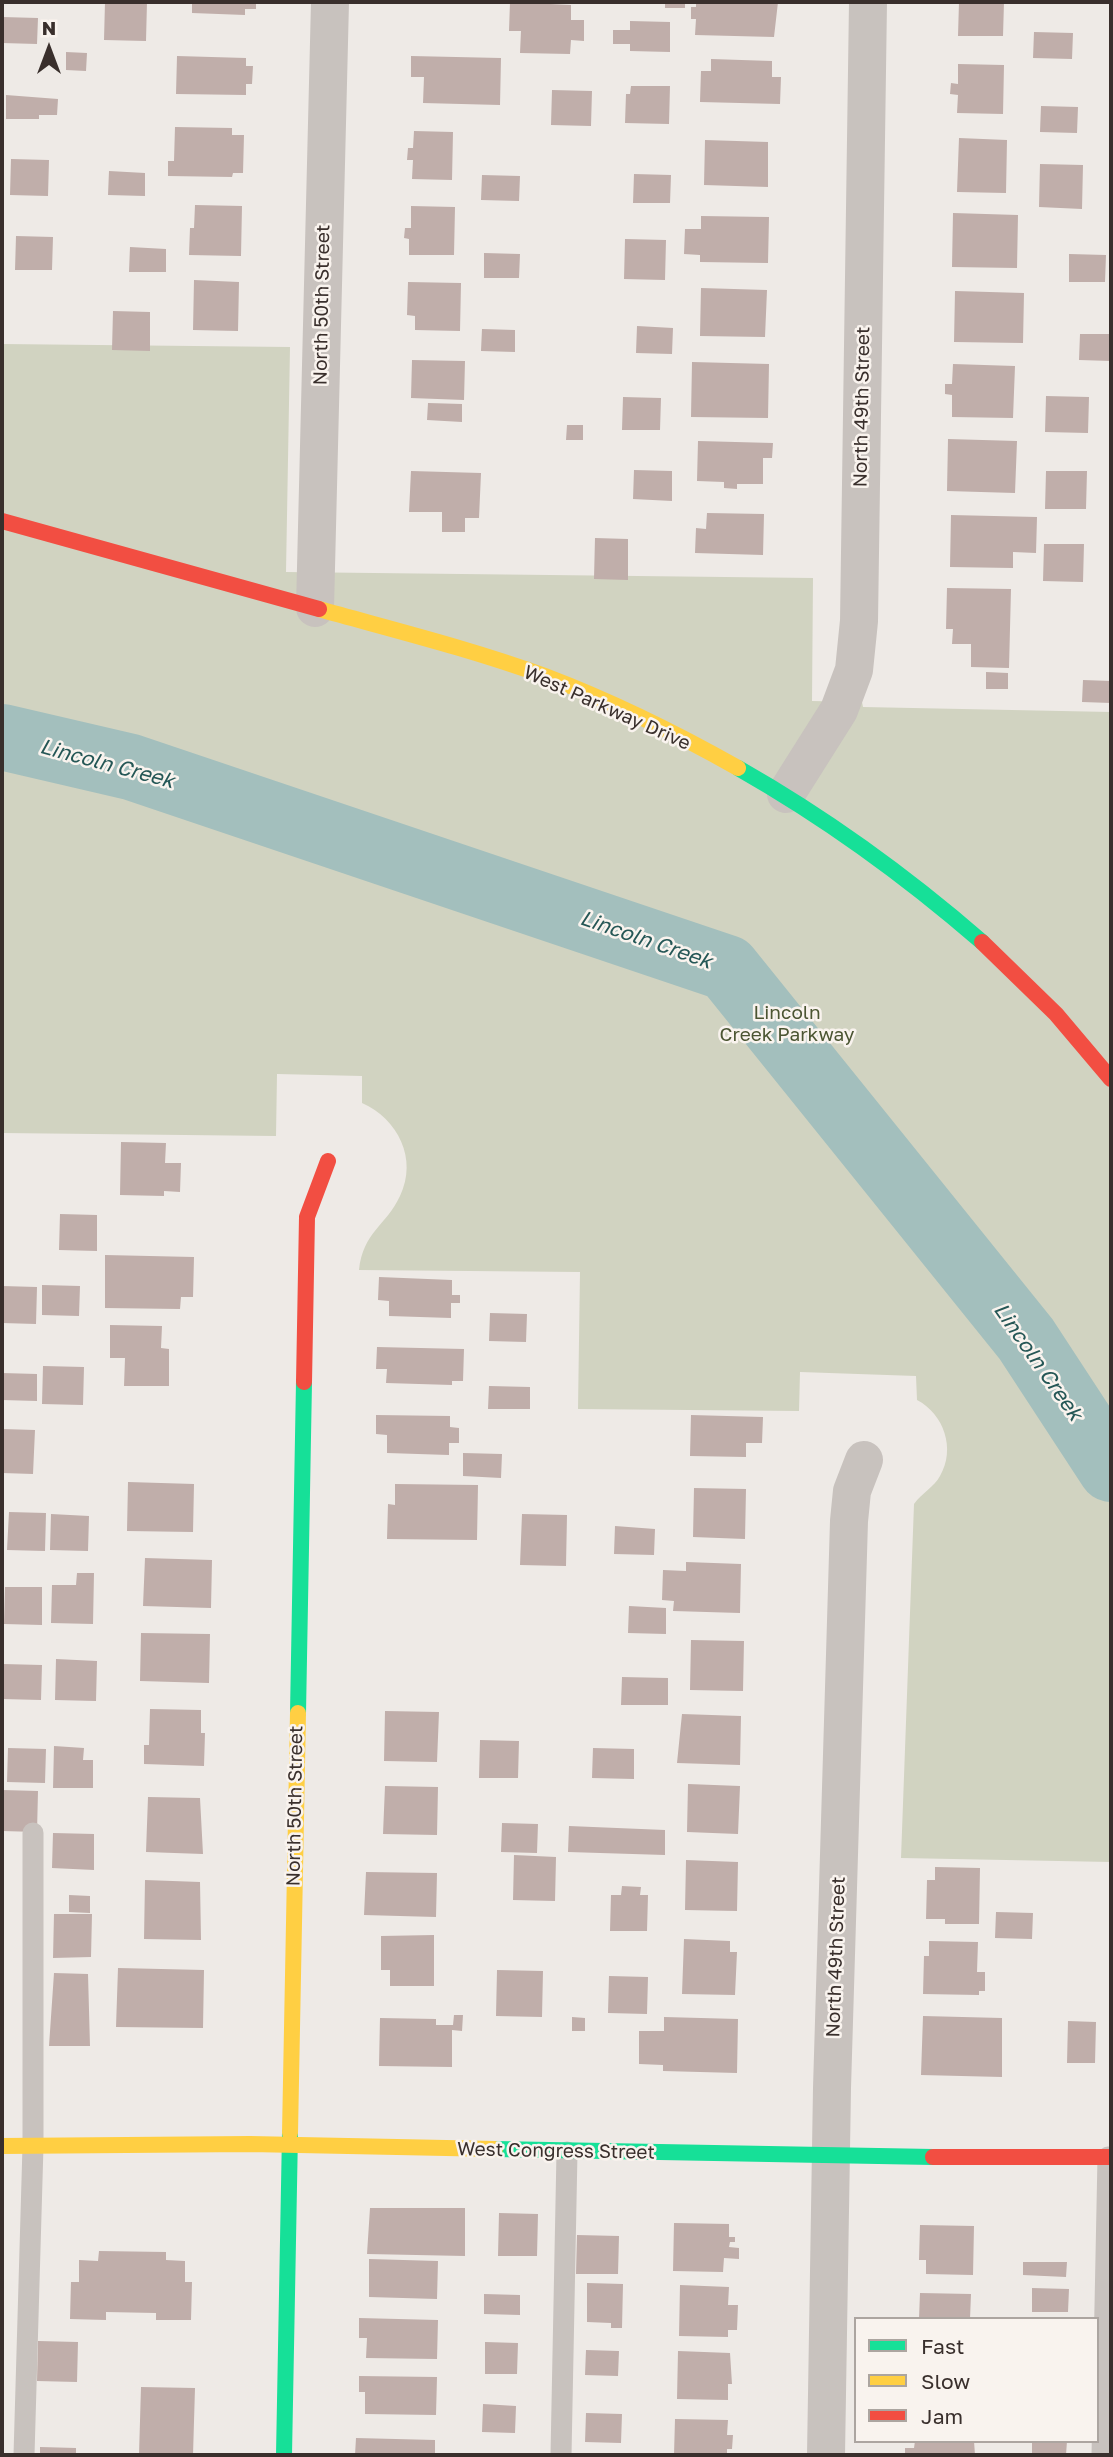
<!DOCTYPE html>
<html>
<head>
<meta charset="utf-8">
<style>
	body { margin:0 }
	#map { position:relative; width:1113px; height:2457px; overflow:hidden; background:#eeeae6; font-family:"Golos Text",sans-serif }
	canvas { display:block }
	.frame { position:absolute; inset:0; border:4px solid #392f2c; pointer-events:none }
	.legend { position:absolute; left:854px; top:2317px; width:245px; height:126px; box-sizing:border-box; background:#f9f3ee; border:2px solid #aca5a0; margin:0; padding:9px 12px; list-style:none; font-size:21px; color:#392f2c }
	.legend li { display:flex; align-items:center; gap:14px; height:35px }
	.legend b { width:35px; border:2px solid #aca5a0 }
	.north { position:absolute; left:14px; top:14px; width:70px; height:70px; -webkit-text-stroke:5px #f9f3ee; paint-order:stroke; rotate:0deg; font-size:19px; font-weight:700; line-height:28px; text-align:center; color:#392f2c }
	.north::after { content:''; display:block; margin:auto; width:24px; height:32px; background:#392f2c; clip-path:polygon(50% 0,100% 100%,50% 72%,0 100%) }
</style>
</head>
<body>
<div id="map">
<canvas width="1113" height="2457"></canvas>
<div class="frame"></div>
<ul class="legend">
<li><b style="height:9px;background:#16e098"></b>Fast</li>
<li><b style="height:9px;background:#ffcf43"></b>Slow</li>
<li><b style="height:9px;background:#f24e42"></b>Jam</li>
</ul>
<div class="north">N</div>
</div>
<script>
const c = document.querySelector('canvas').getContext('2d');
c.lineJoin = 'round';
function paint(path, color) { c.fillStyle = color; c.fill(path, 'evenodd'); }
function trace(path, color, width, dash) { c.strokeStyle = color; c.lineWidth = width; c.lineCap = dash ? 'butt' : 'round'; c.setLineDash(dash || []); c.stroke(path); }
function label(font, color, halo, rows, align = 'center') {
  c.font = font + ' "Golos Text",sans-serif'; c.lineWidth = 5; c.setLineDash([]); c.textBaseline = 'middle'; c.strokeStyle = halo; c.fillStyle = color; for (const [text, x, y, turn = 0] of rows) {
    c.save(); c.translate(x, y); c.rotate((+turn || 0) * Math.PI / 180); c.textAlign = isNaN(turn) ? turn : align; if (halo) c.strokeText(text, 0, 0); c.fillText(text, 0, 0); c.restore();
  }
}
paint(new Path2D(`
	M2,344L290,347L286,572L813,578L812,701L862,702L863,707L1111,712V1862L901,1858L914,1504C922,1493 934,1487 940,1476C956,1449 944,1414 917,1400L916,1376L800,1372L799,1411L578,1409L580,1272L359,1270C363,1232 386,1226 400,1196C418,1159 398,1119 362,1103V1076L277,1074L276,1136L2,1133Z`), '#d1d3c1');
trace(new Path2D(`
	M2,737L131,767L727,968L1026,1339L1111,1469`), '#a3bfbd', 66);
paint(new Path2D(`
	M105,2H147L146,41L104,40Z
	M192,2H256V9H245V15L192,13Z
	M510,2L571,5V20H584V41L571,40L570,54L520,53L521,31H509Z
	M665,2H685V8H665Z
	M696,2H778L774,37L695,35L696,19H691V7H696Z
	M959,2H1004L1003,36H958Z
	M2,17L38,18L37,44L2,43Z
	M630,21L670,22V52L630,51V44H613V30H630Z
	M1034,32L1073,33L1072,59L1033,58Z
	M66,52L87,53L86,71L66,70Z
	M177,56L246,58V66H253L252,84H246V95L176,94Z
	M411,56L501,58L500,105L423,103L424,77H411Z
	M711,59L772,61V77H781L780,104L700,102L701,71H711Z
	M958,64L1004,65L1003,114L957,113L958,95L950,94L951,83L958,84Z
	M631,86H670L669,124L625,123L626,94H630Z
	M552,90L592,91L591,126L551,125Z
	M6,95L58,99L57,115H39V119H6Z
	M1041,106L1078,107L1077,133L1040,132Z
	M175,127L232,128V135H244L243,173H233L232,177L168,176V161H174Z
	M414,131L453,132L452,180L412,179L413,160H407L408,148H413Z
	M959,138L1007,140L1006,193L957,192Z
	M705,140L768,142V187L704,185Z
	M11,159L49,160L48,196L10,195Z
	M1040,164L1083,165L1082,209L1039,207Z
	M109,171L145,173V196L108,195Z
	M634,174L671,175L670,203H633Z
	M482,175L520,176L519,201L481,200Z
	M195,205L242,206L241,256L189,255L190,228H194Z
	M411,206L455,207L454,255H409V239L404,238L405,228H411Z
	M953,213L1018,215L1017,268L952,267Z
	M701,216L769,217L768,263L700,262V255L684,254L685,229H701Z
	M16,236L53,237L52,270H15Z
	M625,239L666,240L665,280L624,279Z
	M130,247L166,249V272H129Z
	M484,253L520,254L519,278H484Z
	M1069,254L1106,255L1105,282H1069Z
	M194,280L239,282L238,331L193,330Z
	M408,282L461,283L460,331L415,330V316L407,315Z
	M701,288L767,290L765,337L700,336Z
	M955,291L1024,293L1023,343L954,342Z
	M113,311L150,312V351L112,350Z
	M637,326L673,328L672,354L636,353Z
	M482,329L515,330V352L481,351Z
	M1080,334H1111V361L1079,360Z
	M412,360L465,361L464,400L411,398Z
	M692,362L769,364L768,418L691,417Z
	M953,364L1015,366L1013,418L952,417V395L945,394V384H952Z
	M1046,396L1089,397L1088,433L1045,432Z
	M623,397L661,398L660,430H622Z
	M428,403L462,404V422L427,420Z
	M567,425H583V440H566Z
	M948,439L1017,441L1015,493L947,491Z
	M698,441L773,443L772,458H763V484H737V489L724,488V482L697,481Z
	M634,470L672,471V501L633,499Z
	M411,471L481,473L479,518H465V532H442V512H409Z
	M1046,471H1087L1086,509H1045Z
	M707,513L764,514L763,555L695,553L696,528L706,529Z
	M951,515L1037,517L1036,553L1013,552V568L950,567Z
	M595,538L628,539V580L594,579Z
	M1044,544H1084L1083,582L1043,581Z
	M947,588L1011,589L1009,668L971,667V644H952L953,629H946Z
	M986,672L1008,673V689H986Z
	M1083,680L1111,681V703L1082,702Z
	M121,1142L166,1143L165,1163H181L180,1192L164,1191V1196L120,1195Z
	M60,1214L97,1215V1251L59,1250Z
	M105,1255L194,1257L193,1297H181L180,1309L105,1308Z
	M379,1277L452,1280V1295H460V1303H451V1318L389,1316V1301L378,1300Z
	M42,1285L80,1286L79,1316L42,1315Z
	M2,1286L37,1287L36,1324L2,1323Z
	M490,1313L527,1314L526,1342L489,1341Z
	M110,1325L162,1326L161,1348L169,1349V1386H124L125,1358H110Z
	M377,1347L464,1349L463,1381H452V1385L386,1383L387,1369H376Z
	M43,1366L84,1367L83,1405L42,1404Z
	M2,1373L37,1374V1401L2,1400Z
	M489,1386L530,1387V1409H488Z
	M376,1415L450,1416V1427L459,1428V1443H449V1455L387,1453V1435L376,1434Z
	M691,1415L763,1417L762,1443H746V1457L690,1456Z
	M2,1429L35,1430L33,1474L2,1473Z
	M463,1453L502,1454L501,1478L463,1476Z
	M128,1482L194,1484L193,1532L127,1531Z
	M395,1484L478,1485L477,1540L387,1539L388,1504L395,1505Z
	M694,1488L746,1489L745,1539L693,1537Z
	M9,1512L46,1513L45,1551L7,1550Z
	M51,1514L89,1516L88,1551L50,1550Z
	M522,1514L567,1515L566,1566L520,1565Z
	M615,1526L655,1529L654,1555L614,1554Z
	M145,1558L212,1560L211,1608L143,1606Z
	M686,1562L741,1564L740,1613L673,1611L674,1601L662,1600L663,1570L686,1571Z
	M77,1573H94L93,1624L51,1623L52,1585H76Z
	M5,1587H42V1625L4,1624Z
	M629,1606L666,1608V1634L628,1633Z
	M141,1633L210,1634L209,1683L140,1681Z
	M691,1640L744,1641L743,1691L690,1690Z
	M56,1659L97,1661L96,1701L55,1700Z
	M3,1664L42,1665L41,1700L2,1699Z
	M622,1677L668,1678V1705H621Z
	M150,1709L201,1710V1733H205L204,1766L144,1764V1745H149Z
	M385,1711L439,1712L437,1762L384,1761Z
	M682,1714L741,1716L740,1765L677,1763Z
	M480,1740L519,1741L518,1778H479Z
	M54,1746L84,1748L83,1760H93V1788H53Z
	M8,1748L46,1749L45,1783L7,1782Z
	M593,1748L634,1749V1779L592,1778Z
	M688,1784L740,1786L738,1834L687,1832Z
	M385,1786L438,1787L437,1835L383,1834Z
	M2,1790L38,1791L37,1832L2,1831Z
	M148,1797L200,1798L203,1854L146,1852Z
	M502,1823L538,1824L537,1853L501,1852Z
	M569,1826L665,1830V1855L568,1852Z
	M53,1833L94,1834V1870L52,1868Z
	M514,1855L556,1857L555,1901L513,1900Z
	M686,1860L738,1862L737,1911L685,1910Z
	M935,1867L980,1868L979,1924H945V1919H926L927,1880H935Z
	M366,1872L437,1873L436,1917L364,1915Z
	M145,1880L200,1882L201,1940L144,1939Z
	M622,1886L641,1887L640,1895H648L647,1931H610L611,1895H621Z
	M69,1895L90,1896V1913L69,1912Z
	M996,1912L1033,1913L1032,1939L995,1938Z
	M54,1914H92L91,1957L53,1958Z
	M434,1935V1986H390V1970H381V1936Z
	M684,1939L730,1941V1952H737L735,1995L682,1994Z
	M929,1941L978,1942L977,1972H985V1991H979V1995L923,1994L924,1956H929Z
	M118,1968L204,1970L203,2028L116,2027Z
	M497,1970L543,1971L542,2017L496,2016Z
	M54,1973L88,1974L90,2046H49Z
	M609,1976L648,1977L647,2014L608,2013Z
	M454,2015H463L462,2031L452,2030V2067L379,2066L380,2018L436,2019V2025H453Z
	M923,2016L1002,2018V2077L921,2075Z
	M572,2017L585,2018V2031H572Z
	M664,2017L738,2019L737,2073L663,2071V2065L639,2064V2031H664Z
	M1068,2021L1096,2022L1095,2063H1067Z
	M370,2208H465V2256L367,2254Z
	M499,2213L538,2214L537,2256H498Z
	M674,2223L729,2224V2237H735V2242H730L729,2247L739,2248V2259L724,2258L723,2272L673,2271Z
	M920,2225L974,2226L973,2275L926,2274V2260H919Z
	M577,2235L619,2236L618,2274H576Z
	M99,2251L166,2252V2260L185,2261V2282H192L191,2320H156V2313L106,2312V2320L70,2319L71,2282H79V2260L98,2261Z
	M369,2259L438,2261L437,2299L369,2297Z
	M1023,2262H1067L1066,2277L1023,2275Z
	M587,2283L623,2284L622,2328H611V2323L587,2322Z
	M680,2285L729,2287L728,2305H738L737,2330H728V2337L679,2336Z
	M1032,2288L1069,2289L1068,2312H1032Z
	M920,2293L971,2294L970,2319H919Z
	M484,2294L520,2295V2315L484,2314Z
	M359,2318L438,2320L437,2359L366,2358L367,2338H359Z
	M38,2341L78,2342L77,2382L37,2381Z
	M485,2342L518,2343L517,2374H485Z
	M586,2350L619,2351L618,2376L585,2375Z
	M678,2351L730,2353L732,2384H728V2400L677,2399Z
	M359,2376L437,2377L436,2415L365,2414V2392H359Z
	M141,2387L195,2388L193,2455H139Z
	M483,2404L516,2406L515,2433L482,2432Z
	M586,2413L622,2414L621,2443L585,2442Z
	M675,2419L728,2420L727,2435H733L732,2449H727V2455H674Z
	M356,2438L435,2440V2455H355Z
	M915,2441H974L975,2455H905V2448H914Z
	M1032,2441H1067L1066,2455H1032Z
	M40,2447L76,2448V2455H40Z`), '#c0aeaa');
trace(new Path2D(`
	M24,2455L33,2146V1833
	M561,2455L567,2152
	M1102,2455L1108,2157`), '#c8c2be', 21);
trace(new Path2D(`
	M315,608L330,2
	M786,794L839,710L854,670L859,621L868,2
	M826,2455L832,2088L849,1521L852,1491L864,1460`), '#c8c2be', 38);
trace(new Path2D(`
	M738,768C826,818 906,876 982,942
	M298,1713L304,1382
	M495,2149L933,2157
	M284,2455L290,2133`), '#16e098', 16);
trace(new Path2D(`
	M319,609C394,630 471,649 545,676C611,701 676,733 738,768
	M290,2133L298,1713
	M2,2146L250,2144L495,2149`), '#ffcf43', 16);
trace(new Path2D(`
	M2,521L319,609
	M982,942L1056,1014L1111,1079
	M304,1382L307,1217L328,1161
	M933,2157H1111`), '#f24e42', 16);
label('19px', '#392f2c', '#f9f3ee', [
	["North 50th Street",322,305,-89],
	["North 49th Street",862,407,-89],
	["West Parkway Drive",607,708,24],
	["North 50th Street",295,1806,-89],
	["North 49th Street",836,1957,-88],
	["West Congress Street",556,2151,1]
]);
label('19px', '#4b5532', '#f9f3ee', [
	["Lincoln",787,1013],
	["Creek Parkway",787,1035]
]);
label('italic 21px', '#255756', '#f9f3ee', [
	["Lincoln Creek",107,764,15],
	["Lincoln Creek",646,940,19],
	["Lincoln Creek",1038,1362,55]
]);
</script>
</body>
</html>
